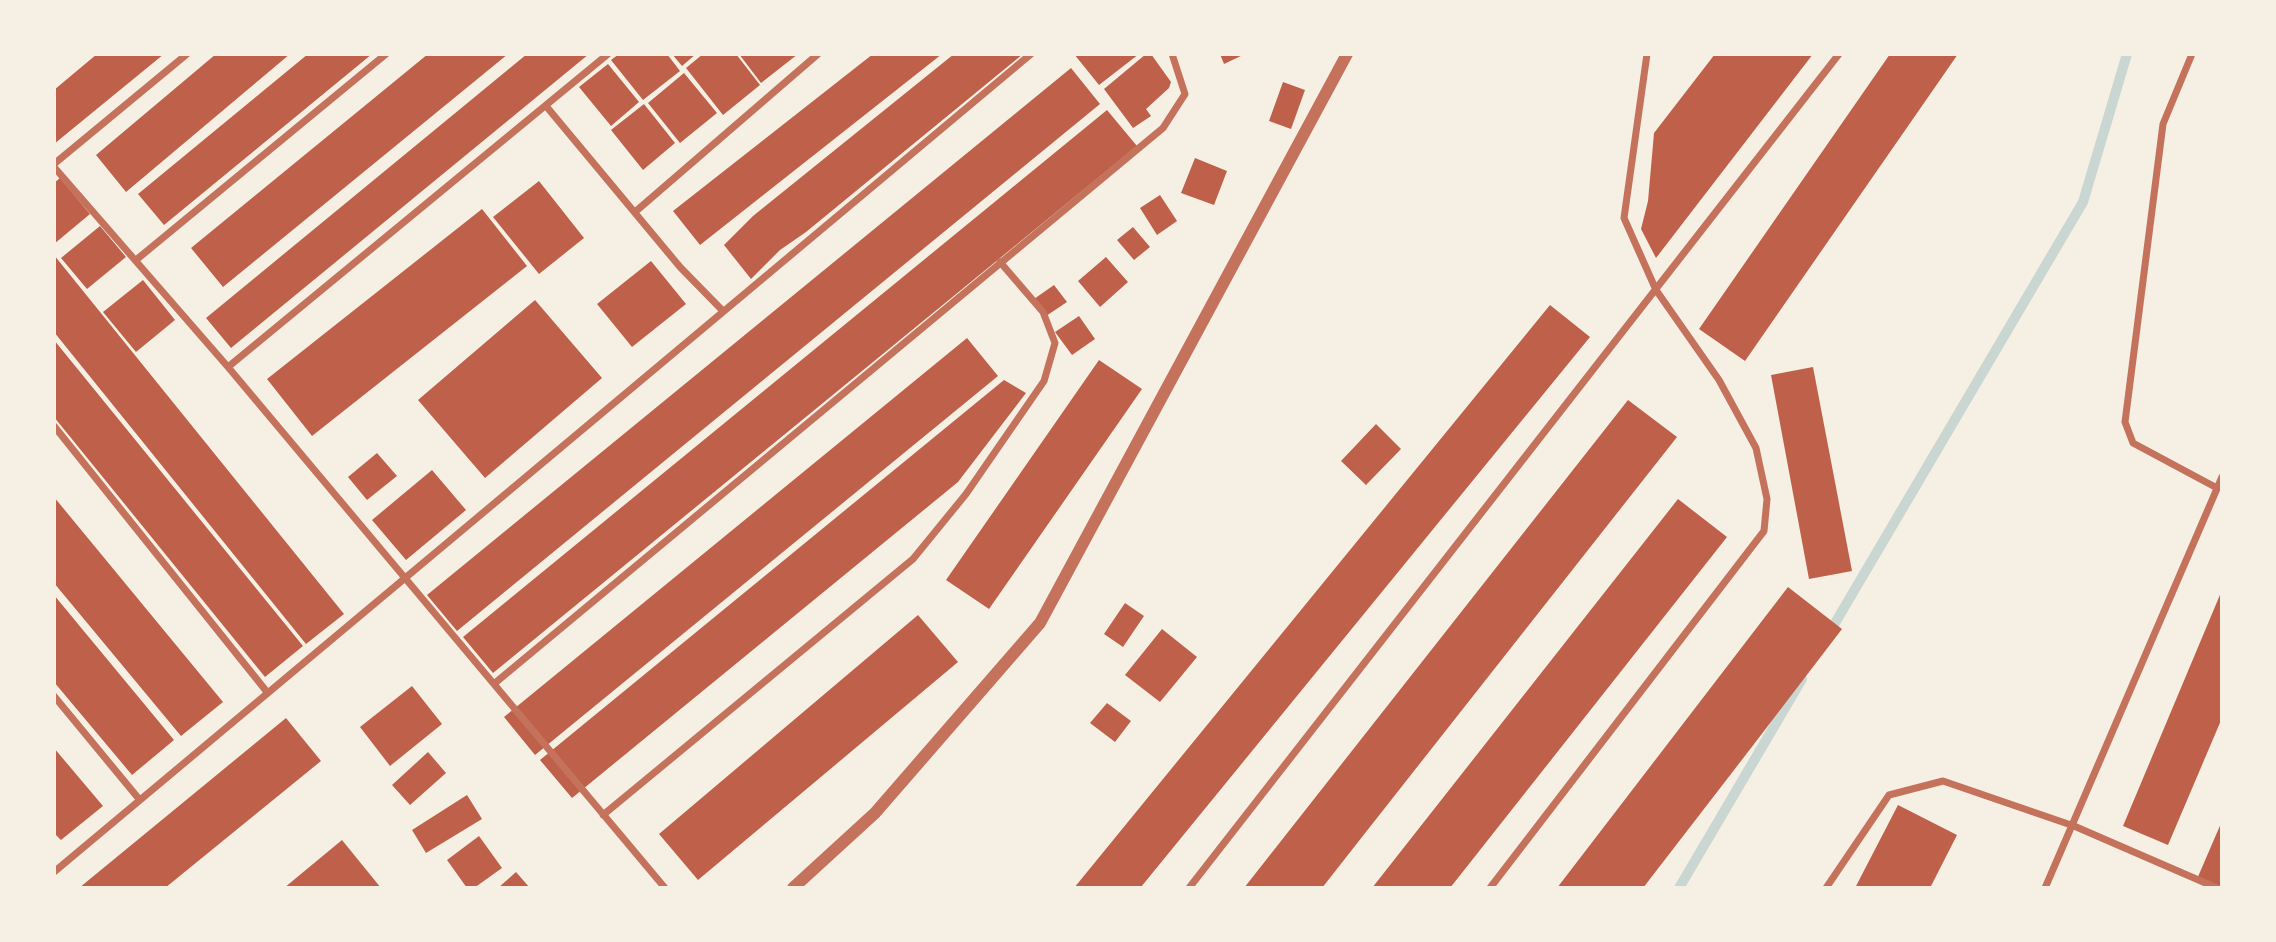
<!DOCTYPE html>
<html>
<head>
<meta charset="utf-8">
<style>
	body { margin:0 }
	#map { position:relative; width:2276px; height:942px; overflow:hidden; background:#f6efe4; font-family:Manrope,sans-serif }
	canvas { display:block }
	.frame { position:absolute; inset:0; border:56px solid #f6efe4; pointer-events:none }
</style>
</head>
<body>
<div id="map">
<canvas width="2276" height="942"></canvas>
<div class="frame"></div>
</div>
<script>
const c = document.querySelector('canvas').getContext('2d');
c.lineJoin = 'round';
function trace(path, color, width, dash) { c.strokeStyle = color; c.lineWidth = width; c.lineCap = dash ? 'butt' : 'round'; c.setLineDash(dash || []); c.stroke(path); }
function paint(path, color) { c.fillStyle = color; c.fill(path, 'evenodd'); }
trace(new Path2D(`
	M1828,635L2083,202L2127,54
	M1679,888L1802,679`), '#c9d6d2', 10);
paint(new Path2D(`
	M97,54H164L54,144V90Z
	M216,54H290L126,192L96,155Z
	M308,54H372L164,225L138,194Z
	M428,54H508L223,287L191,248Z
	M527,54H589L231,348L206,318Z
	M619,54H667L680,71L643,100L611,60Z
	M672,54H696L682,66Z
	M703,54H736L760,85L723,115L686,68Z
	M739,54H798L761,83Z
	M873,54H942L700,245L673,211Z
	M954,54H1023L806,232L780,250L751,279L724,245L753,216Z
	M1074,54H1139L1099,85Z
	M1146,54H1151L1171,82L1169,88L1146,109L1151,116L1133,128L1104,89Z
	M1220,54H1245L1224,64Z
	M1715,54H1813L1656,258L1641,229L1648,201L1654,133Z
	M1890,54H1958L1745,361L1699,329Z
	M608,64L639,102L611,126L579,87Z
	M1071,68L1100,104L457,631L427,595Z
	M684,73L717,113L680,143L648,103Z
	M1283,82L1305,90L1291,129L1269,121Z
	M644,104L675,143L643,170L611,130Z
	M1107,110L1137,146L493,673L463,637Z
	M1195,158L1227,171L1214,205L1181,193Z
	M60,178L90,214L54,244V183Z
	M539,181L584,238L539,274L493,217Z
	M1160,195L1177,221L1157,235L1140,208Z
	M482,209L527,266L312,436L267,379Z
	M100,226L126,257L87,289L61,258Z
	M1133,227L1150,247L1134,260L1117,240Z
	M54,255L344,614L306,644L54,332Z
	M1106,257L1128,282L1100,307L1078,281Z
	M651,261L686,304L632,347L597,304Z
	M143,280L175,320L136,352L103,312Z
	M1054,285L1067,302L1046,316L1034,299Z
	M535,300L602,378L485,478L418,400Z
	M1550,305L1590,337L1141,887L1074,888Z
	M1079,316L1095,339L1072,355L1055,332Z
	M967,338L998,376L535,755L504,717Z
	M54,340L303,646L265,677L54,417Z
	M1099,360L1142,389L989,609L946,580Z
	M1813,367L1852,571L1809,579L1771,375Z
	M1004,380L1026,393L958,482L572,798L540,760Z
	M1628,400L1677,437L1362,837L1322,888H1244Z
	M1376,424L1401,449L1366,485L1341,461Z
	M377,453L397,476L367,500L348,477Z
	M432,470L466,510L406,560L372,520Z
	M54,497L223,702L181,736L54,583Z
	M1678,499L1727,537L1570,736L1450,888H1372Z
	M1788,587L1842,629L1751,748L1643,888H1557Z
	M2222,590V718L2168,845L2123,826Z
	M54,595L174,740L132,775L54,682Z
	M1125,603L1144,616L1123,647L1104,634Z
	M918,615L958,662L698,880L659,834Z
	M1162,629L1197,657L1160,702L1125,675Z
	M412,686L442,724L390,766L360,727Z
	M1107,703L1131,721L1115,742L1090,723Z
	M286,718L321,761L165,888H79Z
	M54,748L103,806L61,840L54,833Z
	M428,752L446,773L410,805L392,785Z
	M467,795L482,819L426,853L412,830Z
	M1898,805L1957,835L1930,888H1855Z
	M2222,821V888H2217L2197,879Z
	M479,836L502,868L474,888H467L447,860Z
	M342,840L381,888H284Z
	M516,872L530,888H498Z`), '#bf614a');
trace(new Path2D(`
	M2192,54L2163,124L2125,422L2133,443L2217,488
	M546,106L680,267L722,310
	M54,164L187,54
	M54,167L228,367L665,888
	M635,212L818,54
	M136,260L386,54
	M228,367L608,54
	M54,426L267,692
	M495,683L1163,128L1185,94L1172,54
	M54,696L139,799
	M603,815L913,559L966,494L1044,381L1055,343L1043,312L1000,262
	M54,872L1031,54
	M1189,888L1839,54
	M1490,888L1764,531L1767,499L1756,448L1719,380L1656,290L1624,218L1647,54
	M1826,888L1889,795L1943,781L2074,826L2217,888
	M2045,888L2222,477`), '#c5725c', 7);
trace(new Path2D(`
	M793,888L875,813L1040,623L1347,54`), '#c5725c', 12);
</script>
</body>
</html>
